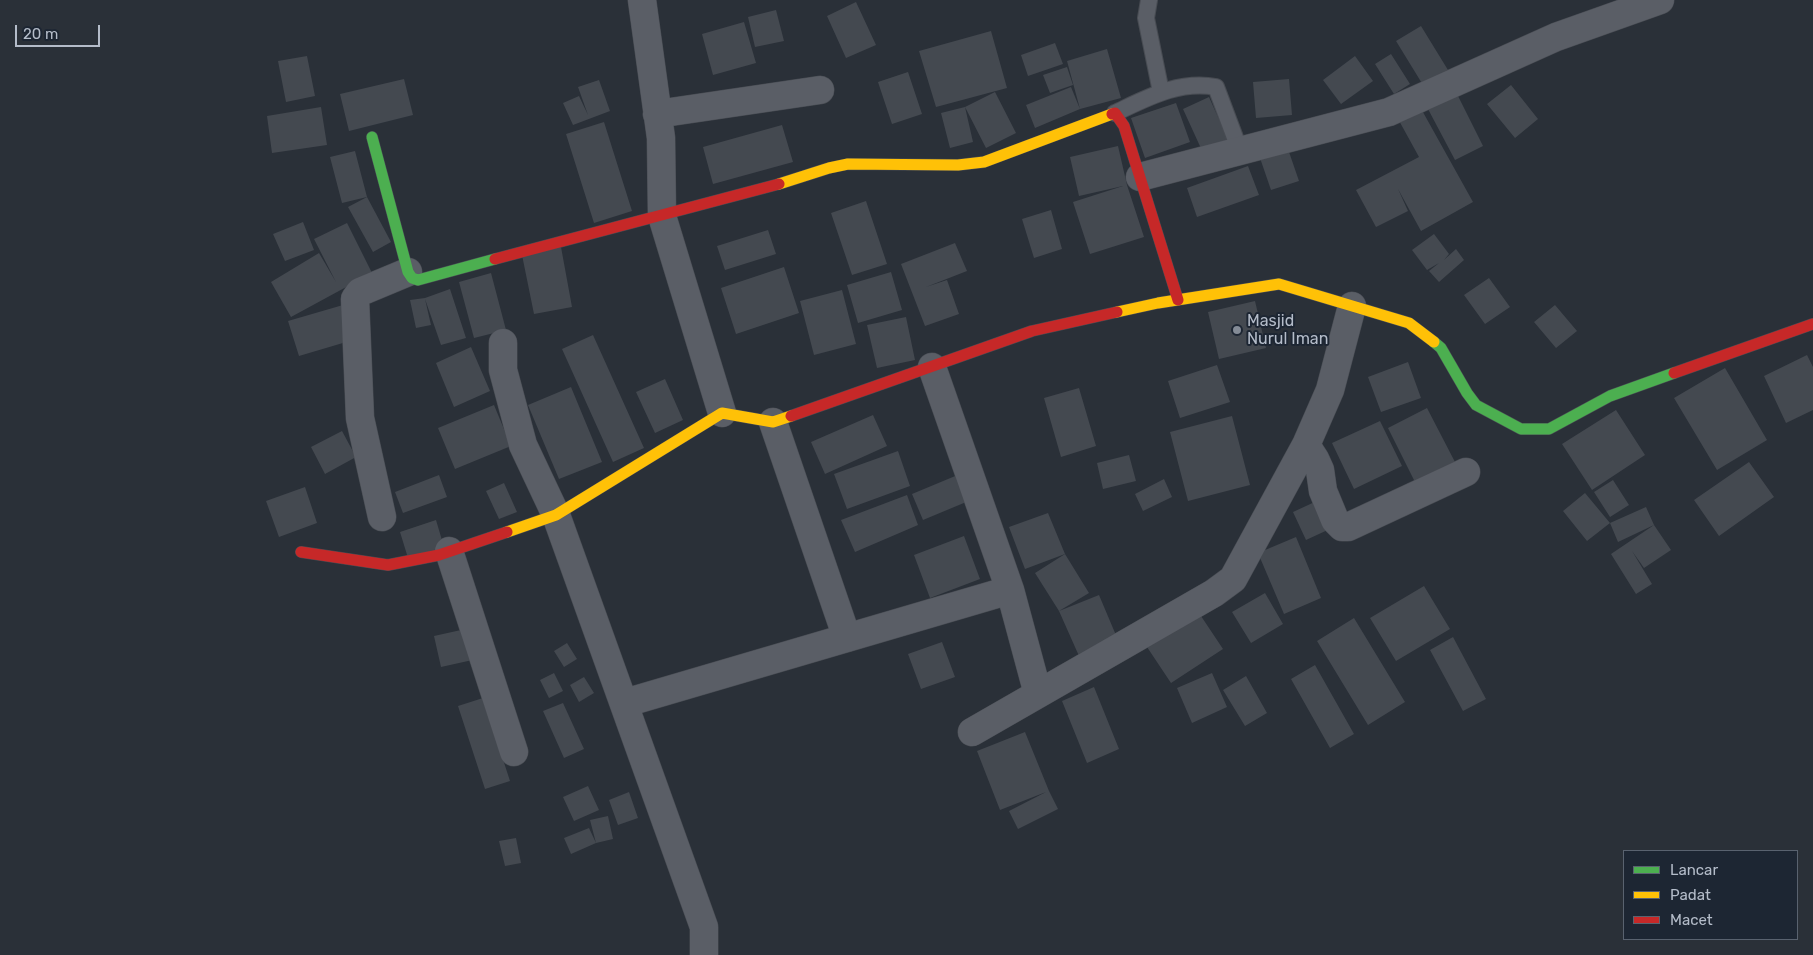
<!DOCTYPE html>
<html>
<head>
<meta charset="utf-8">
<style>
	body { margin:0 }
	#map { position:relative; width:1813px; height:955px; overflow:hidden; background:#2a3038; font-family:Rubik,sans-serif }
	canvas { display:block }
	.legend { position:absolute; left:1623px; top:850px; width:175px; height:90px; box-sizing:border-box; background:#1d2633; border:1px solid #59626f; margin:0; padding:6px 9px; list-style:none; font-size:15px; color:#b4bcc9 }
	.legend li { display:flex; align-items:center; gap:10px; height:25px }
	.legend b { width:25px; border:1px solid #59626f }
	.scale { position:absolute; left:15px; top:25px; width:85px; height:22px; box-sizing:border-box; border:2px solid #b4bcc9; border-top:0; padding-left:6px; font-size:15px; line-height:18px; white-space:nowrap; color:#b4bcc9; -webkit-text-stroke:4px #1d2633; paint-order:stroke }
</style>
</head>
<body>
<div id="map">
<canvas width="1813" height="955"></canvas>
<ul class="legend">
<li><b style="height:6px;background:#4caf50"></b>Lancar</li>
<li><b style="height:6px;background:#ffc107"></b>Padat</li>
<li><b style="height:6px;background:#c62828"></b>Macet</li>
</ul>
<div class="scale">20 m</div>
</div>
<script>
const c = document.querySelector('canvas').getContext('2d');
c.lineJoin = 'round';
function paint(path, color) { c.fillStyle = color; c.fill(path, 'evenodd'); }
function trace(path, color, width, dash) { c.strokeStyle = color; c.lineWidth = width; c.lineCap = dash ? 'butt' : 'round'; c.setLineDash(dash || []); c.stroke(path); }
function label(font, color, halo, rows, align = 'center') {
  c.font = font + ' Rubik,sans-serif'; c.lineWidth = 4; c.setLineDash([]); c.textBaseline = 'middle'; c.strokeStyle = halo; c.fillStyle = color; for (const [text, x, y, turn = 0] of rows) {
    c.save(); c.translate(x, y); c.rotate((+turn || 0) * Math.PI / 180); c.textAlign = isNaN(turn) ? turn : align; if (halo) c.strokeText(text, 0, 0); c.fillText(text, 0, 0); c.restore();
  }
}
paint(new Path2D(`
	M856,2L876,45L846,58L827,16Z
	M776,10L784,41L755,47L748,17Z
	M744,22L756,63L713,75L702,34Z
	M1421,26L1448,70L1423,85L1396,41Z
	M991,31L1007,88L936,107L919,51Z
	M1055,43L1063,64L1028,76L1021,55Z
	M1107,49L1121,98L1080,109L1067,61Z
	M1391,54L1410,84L1394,94L1375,64Z
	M307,56L315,96L286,102L278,61Z
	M1355,56L1373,81L1341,104L1323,80Z
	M1067,67L1073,85L1050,93L1043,75Z
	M908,72L922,114L892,124L878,82Z
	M404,79L413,115L349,131L340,94Z
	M1289,79L1292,115L1256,118L1253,82Z
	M599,80L610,111L573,125L563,103L579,96L588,115L578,87Z
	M1511,85L1538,119L1515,138L1487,104Z
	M1071,87L1080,109L1035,128L1026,105Z
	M995,92L1016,133L986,148L965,107L973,142L950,148L941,113L965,107Z
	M1457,94L1483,146L1455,160L1428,109Z
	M1209,97L1230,144L1204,155L1183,109Z
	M1176,103L1190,142L1145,158L1131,118Z
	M1419,105L1473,202L1421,231L1398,189L1408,211L1376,227L1356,190L1419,157L1397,117Z
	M321,107L327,145L272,153L267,116Z
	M604,122L632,211L594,223L566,134Z
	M782,125L793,162L713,184L703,147Z
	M1118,146L1127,185L1144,237L1090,254L1073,202L1123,186L1079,196L1070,157Z
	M1288,149L1299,181L1271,190L1260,158Z
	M355,151L367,197L342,203L330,157Z
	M1248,166L1259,195L1197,217L1187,188Z
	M367,197L391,242L373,252L348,207Z
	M866,201L887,264L852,275L831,213Z
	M1051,210L1062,249L1034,258L1022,219Z
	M303,222L314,250L285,261L273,234Z
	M347,223L372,273L291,317L271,282L319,253L336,282L314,239Z
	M768,230L776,254L725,270L717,246Z
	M1434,234L1449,254L1444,260L1456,249L1464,260L1439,282L1429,271L1439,263L1427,270L1412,250Z
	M955,243L967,271L926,287L947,280L959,314L925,326L901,264Z
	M561,247L572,307L534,314L522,255Z
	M784,267L799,313L736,334L721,288Z
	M891,272L902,310L858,323L847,285Z
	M491,273L506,330L474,338L459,282Z
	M1489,278L1510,307L1485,324L1464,295Z
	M450,289L466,338L441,345L425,299L431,325L416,328L410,300L425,298Z
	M842,290L856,344L814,355L800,301Z
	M1255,301L1266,348L1219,359L1208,312Z
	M343,305L353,340L299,356L288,321Z
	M1555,305L1577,331L1556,348L1534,322Z
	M906,317L915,360L877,368L867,325Z
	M593,335L644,448L613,462L562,349Z
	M471,347L490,391L454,407L436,363Z
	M1807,355L1813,367V410L1786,423L1764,376Z
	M1408,362L1421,398L1381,412L1368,377Z
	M1217,365L1230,402L1180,418L1168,381Z
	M1725,368L1767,440L1717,470L1674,398Z
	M665,379L683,420L655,433L636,392Z
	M571,387L602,462L559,479L528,405Z
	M1079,388L1096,446L1061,457L1044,398Z
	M494,405L511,446L455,469L438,428Z
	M1427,408L1455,462L1415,482L1388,428Z
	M1616,410L1645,455L1592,490L1562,444Z
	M873,415L887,446L825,474L811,442Z
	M1232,416L1250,485L1188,501L1170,432Z
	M1380,421L1402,466L1354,489L1332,443Z
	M342,431L356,457L325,474L311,447Z
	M898,451L910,486L847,509L834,474Z
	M1129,455L1136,481L1103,489L1097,463Z
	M1749,462L1774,497L1719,536L1694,500Z
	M960,474L971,500L923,520L912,494Z
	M439,475L447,497L403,513L395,492Z
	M1164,479L1172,497L1143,511L1135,494Z
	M1613,480L1629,505L1610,517L1594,492Z
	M504,483L517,512L499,519L486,491Z
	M305,487L317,523L279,537L266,501Z
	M1585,493L1610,523L1587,541L1563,511Z
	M907,495L918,525L855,552L841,520Z
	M1319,500L1332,528L1306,540L1293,512Z
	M1646,507L1654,525L1671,550L1644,568L1632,551L1652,584L1636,594L1611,554L1654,525L1618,542L1610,523Z
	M1048,513L1065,554L1089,593L1059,611L1035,573L1065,554L1025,569L1009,527Z
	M436,520L444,547L408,558L400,532Z
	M964,536L980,579L930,598L914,555Z
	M1296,537L1321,598L1284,614L1258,553Z
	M1424,586L1450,629L1396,661L1370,618Z
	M1265,593L1283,624L1251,643L1232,612Z
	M1099,595L1118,640L1079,656L1059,611Z
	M1197,610L1223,649L1171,683L1145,644Z
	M1354,618L1405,702L1368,725L1317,641Z
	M470,628L477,659L441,667L434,636Z
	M1453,637L1486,699L1463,711L1430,650Z
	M942,642L955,677L921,689L908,654Z
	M567,643L577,659L564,667L554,651Z
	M1315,665L1354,734L1330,748L1291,679Z
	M554,673L563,691L549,698L540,680Z
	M1212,673L1227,707L1192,723L1177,688Z
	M1246,676L1267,713L1245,726L1223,690Z
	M584,677L594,693L579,702L570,685Z
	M1094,687L1119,749L1087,763L1062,701Z
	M483,698L510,781L485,789L458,706Z
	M563,703L584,749L564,758L543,711Z
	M1025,732L1049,791L1058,809L1018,829L1009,811L1046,792L1000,810L977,751Z
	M588,786L599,810L574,821L563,797Z
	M629,792L638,818L618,825L609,800Z
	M608,816L613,839L596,843L590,820Z
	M589,828L596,843L571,854L564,838Z
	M516,838L521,863L505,866L499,841Z`), '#444950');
const lane = new Path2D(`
	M1149,0L1146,18L1161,92
	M1115,113C1147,98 1179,80 1216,87L1240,151`);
const street = new Path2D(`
	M642,0L661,138L662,216L722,413
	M657,114L820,90
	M1140,177L1389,112L1556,37L1660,0
	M503,343V370L523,445L556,515L704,927V955
	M932,367L1010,590L1038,694
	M773,422L847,638
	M1306,445L1315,459L1320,470L1323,491L1335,520L1342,527H1348L1466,472
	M382,517L360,418L355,299L360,292L408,272
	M449,551L514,752
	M625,703L1010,590
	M972,732L1214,593L1233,579L1306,445L1330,390L1352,306`);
const fast = new Path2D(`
	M372,137L408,272L412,278L418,280L495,259
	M1434,342L1441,348L1467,393L1476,405L1521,429H1549L1610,396L1674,373`);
const slow = new Path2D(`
	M779,184L829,168L848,164L958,165L984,162L1112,114
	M1117,312L1158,303L1279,284L1409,323L1434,342
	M507,532L556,515L722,413L773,422L791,416`);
const jam = new Path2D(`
	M1112,114L1115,113L1124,126L1178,300
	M495,259L779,184
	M1674,373L1813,324
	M791,416L1032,331L1117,312
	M301,552L388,565L439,555L507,532`);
trace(lane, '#484c53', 18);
trace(street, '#484c53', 29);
trace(fast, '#484c53', 12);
trace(slow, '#484c53', 12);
trace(jam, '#484c53', 12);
trace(lane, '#5a5e66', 16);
trace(street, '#5a5e66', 28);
trace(fast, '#4caf50', 11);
trace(slow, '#ffc107', 11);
trace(jam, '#c62828', 11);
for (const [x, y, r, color] of [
	[1237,330,5,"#848b96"]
]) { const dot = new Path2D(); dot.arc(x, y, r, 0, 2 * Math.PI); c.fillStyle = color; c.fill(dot); trace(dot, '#1d2633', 2); }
label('16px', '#b4bcc9', '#1d2633', [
	["Masjid",1247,321],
	["Nurul Iman",1247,339]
], 'left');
</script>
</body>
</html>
